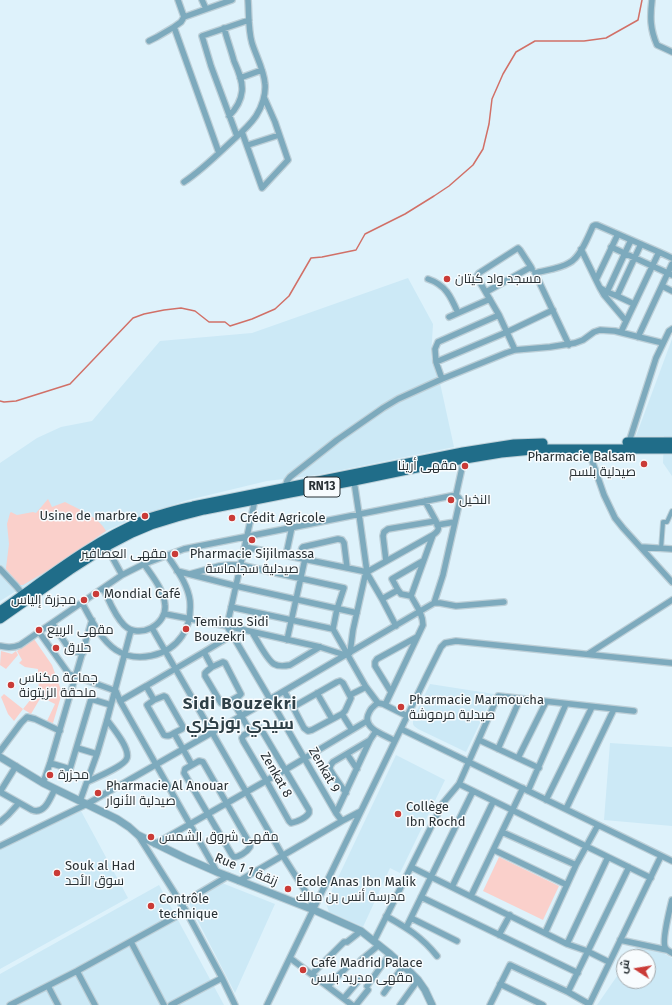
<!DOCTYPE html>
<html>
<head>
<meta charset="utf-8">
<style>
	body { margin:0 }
	#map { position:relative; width:672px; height:1005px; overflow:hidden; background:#def2fb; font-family:"Fira Sans",Cairo,sans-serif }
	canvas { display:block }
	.north { position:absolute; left:616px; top:949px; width:40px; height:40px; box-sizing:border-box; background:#f8fcfe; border:1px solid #a5aaad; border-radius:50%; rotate:282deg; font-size:11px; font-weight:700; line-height:16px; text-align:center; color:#283034 }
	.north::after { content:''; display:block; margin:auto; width:14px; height:18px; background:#ca3b37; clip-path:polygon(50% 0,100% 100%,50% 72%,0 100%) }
</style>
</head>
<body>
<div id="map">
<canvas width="672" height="1005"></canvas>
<div class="north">ش</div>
</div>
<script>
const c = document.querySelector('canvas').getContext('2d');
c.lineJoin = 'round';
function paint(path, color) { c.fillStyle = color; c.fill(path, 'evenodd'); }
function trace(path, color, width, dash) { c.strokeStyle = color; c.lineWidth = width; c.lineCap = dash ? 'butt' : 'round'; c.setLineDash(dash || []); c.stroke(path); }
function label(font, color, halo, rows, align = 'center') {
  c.font = font + ' "Fira Sans",Cairo,sans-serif'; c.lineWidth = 3; c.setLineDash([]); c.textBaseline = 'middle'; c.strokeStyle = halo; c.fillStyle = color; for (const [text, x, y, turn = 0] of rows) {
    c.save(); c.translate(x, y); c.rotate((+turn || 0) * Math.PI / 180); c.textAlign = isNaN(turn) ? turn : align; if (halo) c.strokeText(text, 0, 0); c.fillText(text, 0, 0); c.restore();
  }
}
paint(new Path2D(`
	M408,278L433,324L431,357L440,383L454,447L317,475L267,481L188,500L137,517L108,530L58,565L0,601V463L37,438L61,427L92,421L160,341L252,333Z
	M672,339V476L663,463L664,436H636Z
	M430,684L494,694L466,752L418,729L414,726L413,724V719Z
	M610,743L672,747V826L604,820Z
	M396,755L445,780L400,873L390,868L363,927L329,912L326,903Z
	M81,811L128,898L0,969V847Z
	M222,883L275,904L235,993L188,902Z
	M159,885L224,1005H0V974Z
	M637,948L653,949L663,953L672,958V1005H597L624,966V981H648V957H630Z`), '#cce9f6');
paint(new Path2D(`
	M48,499L52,507L65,502C78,509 99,517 106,531L57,565L23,585H20L6,569V568L9,544L7,524L10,513L11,512L17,515L33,512L36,513Z
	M34,639L52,665L62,693L53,723L47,721L55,704L41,697L31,714L23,709L14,721L8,714L1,697L4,694L23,709L31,699L39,696L38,669L25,667L19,663L22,660L17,651Z
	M1,651L12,654L16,651L18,655L6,669L0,665Z
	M499,857L559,886L543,920L483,891Z`), '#fad0cb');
trace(new Path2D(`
	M0,401L4,402L16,401L70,384L133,318L144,314L164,310L181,308L195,311L209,322H225L230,326L252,319L275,309L289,296L311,258L322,257L356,250L365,234L405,214L434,196L449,186L473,165L483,149L489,124L492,99L503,74L516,52L535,41H584L606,38L638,20L642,0`), '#d17067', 1.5);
const pedestrian = new Path2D(`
	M661,549L663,522H667L672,511`);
const minor = new Path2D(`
	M178,0L184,17L232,0
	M202,0L206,9
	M652,0C650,17 650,29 657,45L672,52
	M184,17L181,22L174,27L219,153
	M224,28C227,39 231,50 234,61C238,70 243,81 242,91C241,101 236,109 229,116
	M149,41L157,37L174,27
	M240,78L262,70
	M242,132L262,188L288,160L275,122L264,97
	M237,136L211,66L202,36L249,20
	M248,145L279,135
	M184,182C202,170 217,155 233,140C241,133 250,125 256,116C262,107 266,94 265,84C264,70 256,56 252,43C248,29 249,14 248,0
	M611,247L672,275
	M581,249L596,280
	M428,279C446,285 451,297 458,313
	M662,286L672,291
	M600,288L604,295L626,321
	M486,292L531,267L532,269
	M607,292L600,288L596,280L618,234
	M617,296L607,292L631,240
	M634,304L617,296L641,244
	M449,317L490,299
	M621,332L659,252L672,258
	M638,337L672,264
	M569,345L535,273C546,270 559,269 569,263C580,258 588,237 593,226L595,225H597L659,252
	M515,350L499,315L478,279L477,276L479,273L518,248L520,250L531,267
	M436,362L435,349L438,342L499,315
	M442,379L436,362L507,332L553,310
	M629,442L656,358L669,331L672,329
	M588,449L604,495L615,518L623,528L672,582
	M354,481L359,514L367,572L368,575L382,599
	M285,487L287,481L290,477L337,440L383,408L398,399L442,379L506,353L515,350L550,347L575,343L583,340L594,332L600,330L615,331L663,343
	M255,500L227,626L270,699L336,813L342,821
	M425,501L436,521
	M437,525L455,522
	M106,546L122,575
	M245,547L367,572
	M641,547L672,549
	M286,555L292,527
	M299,558L302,548L303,547L338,539L342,540L344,543L347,567
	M386,561L383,536L384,532L388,529L436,521C439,528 440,530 433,535
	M0,569L16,586L25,597
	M177,571L236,586L357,613
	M190,574L219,566L228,565H240L344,588L337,609L333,629L366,687L378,703L383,704L407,716
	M103,588C109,600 114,615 124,625C139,640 167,625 165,605C164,590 152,576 144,564
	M398,590L401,594L411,596
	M82,603C91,619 100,639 116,650C136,663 168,657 182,636C189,626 191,614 190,601C188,584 176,569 167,555
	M434,603L443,575L460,500L459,498L456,495
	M231,607L333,629
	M165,614L227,626L320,647L345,655
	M52,623L70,650L72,651L83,653
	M396,626L382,599L398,590L392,579L423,561
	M152,628L283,856L309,897L314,910
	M39,632L69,674L116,691L120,701L217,872
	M252,632C257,640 267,660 274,664C279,667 285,666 290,665L320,647
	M287,640L305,559
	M0,646C8,648 13,648 20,645L103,588L122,575L144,564L184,549L456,495L464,459
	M204,652L232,635
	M350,653L353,630L365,576L367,572L433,535L411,596C416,605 423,614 423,625L385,705
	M588,654L672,600
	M212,667L207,671L205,673V676L221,703C225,706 228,703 232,700L250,731
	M284,691L293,707
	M391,692L375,666V662L377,659L417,637
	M317,693L332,719
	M350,695L366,687
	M154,700L147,705L148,707L164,735C168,737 171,735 174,733
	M120,701L146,686
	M378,703C373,706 370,709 368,715C363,729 385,735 395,741
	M342,714L345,711L351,698L343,683L340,681L337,682L293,707L304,728L308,731L312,730L342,714L352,730
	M259,727L261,729L309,810V813C306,818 297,822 291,823L289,821L266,780L243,741L242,738L244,735Z
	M401,729L672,861
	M479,740L539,768
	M77,748L97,754
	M498,749L520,699
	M0,751L21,723L27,717L35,719L60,731
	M347,754L357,769
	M518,758L546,702
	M50,763L70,769L91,699L111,705
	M192,765L199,761L203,762L250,844V847C247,852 239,857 234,857L232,855L184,773L185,769L192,765L174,733L182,729L183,727L182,725L166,697L164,696L154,700L146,686L204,652L212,667L223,662L225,663L241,694L239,696L232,700
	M87,782C95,778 125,766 127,758C130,748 113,728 107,720
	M43,783L50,763L92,620
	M459,784L651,878
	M528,791L566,704
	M0,792L32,810C45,815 50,798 55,789
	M0,792L16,766
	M346,793C342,787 332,774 330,769C330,765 331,765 333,762L370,740
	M546,800L592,707
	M80,801L97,754L107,720L131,630
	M566,809L614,709
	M336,813L370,740L376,731
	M0,822L8,815L19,803
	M502,832L576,865
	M138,835L186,911L222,978L235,1005
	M155,844L285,770L367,721
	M0,846L87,804L255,708L434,603H440L456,606L504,602
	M494,850L567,885
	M411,867L567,944L587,951L609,962
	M239,881L342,821L361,811
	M452,887L493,802
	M471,896L523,788
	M421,897L578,973
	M672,900C670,908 662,940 665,947C666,950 669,951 672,953
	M181,904L228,876
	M386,916C407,928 422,937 437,956
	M411,918L457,941
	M406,928L473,791
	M545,933L576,865L598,825
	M499,935L510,915
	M620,940L667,950
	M374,941L443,803L459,784L498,696L634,711
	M131,942L164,1005
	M567,944L608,857
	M290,958L352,1005
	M361,960L379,945
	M77,971L95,1005
	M312,974L344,942H347L361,931
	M500,984L543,1005
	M48,986L58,1005
	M328,986L350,964
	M367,986L390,954
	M568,992L629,867
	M384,993L404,965
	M344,998L360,979
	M10,1005L77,971L186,911
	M171,1005L222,978
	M267,1005L427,675L441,647L445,643L456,641L672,663
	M356,1005L368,990
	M400,1005L418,980
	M490,1005L510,965L568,992L589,1004
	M589,1005L661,856`);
const tertiary = new Path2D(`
	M0,757L43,783L117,819L129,827L138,835L185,858L217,872L314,910L361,931L390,954L410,972L418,980L425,990L432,1005`);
const primary = new Path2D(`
	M627,442H672
	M0,611C46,579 91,542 144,520C160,514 177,510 193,506L463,452L514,444L543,443
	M0,619L70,570L109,545L132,533L151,525L177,517L204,510L290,493L354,481L441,463L501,453L543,449H672`);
trace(pedestrian, '#bdcfd7', 6);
trace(minor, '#bdcfd7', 8);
trace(tertiary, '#bdcfd7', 9);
trace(primary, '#bdcfd7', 11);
trace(pedestrian, '#7daabd', 4);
trace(minor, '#7daabd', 5.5);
trace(tertiary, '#7daabd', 7);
trace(primary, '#206d89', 9);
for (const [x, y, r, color] of [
	[447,279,4,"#ca3b37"],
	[644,464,4,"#ca3b37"],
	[465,466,4,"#ca3b37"],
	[451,500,4,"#ca3b37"],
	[145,516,4,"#ca3b37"],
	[232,518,4,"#ca3b37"],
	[252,540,4,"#ca3b37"],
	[175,554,4,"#ca3b37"],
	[96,594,4,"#ca3b37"],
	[84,600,4,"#ca3b37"],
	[186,629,4,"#ca3b37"],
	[39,630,4,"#ca3b37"],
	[56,648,4,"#ca3b37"],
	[11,685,4,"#ca3b37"],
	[401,707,4,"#ca3b37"],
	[50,775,4,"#ca3b37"],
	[98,793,4,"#ca3b37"],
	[398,814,4,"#ca3b37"],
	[151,837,4,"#ca3b37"],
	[57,873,4,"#ca3b37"],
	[288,889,4,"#ca3b37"],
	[151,906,4,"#ca3b37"],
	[303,970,4,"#ca3b37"]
]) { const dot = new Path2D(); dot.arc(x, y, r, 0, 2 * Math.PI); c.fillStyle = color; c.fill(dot); trace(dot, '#f8fcfe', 1.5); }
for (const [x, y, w] of [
	[322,487,36]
]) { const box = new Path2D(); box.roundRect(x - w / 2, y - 10, w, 20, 3); c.fillStyle = '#f8fcfe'; c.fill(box); trace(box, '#283034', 1); }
label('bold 12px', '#283034', null, [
	["RN13",322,487]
]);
label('13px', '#283034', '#f8fcfe', [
	["مسجد واد كيتان",455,279],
	["Pharmacie Balsam",636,457,"right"],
	["صيدلية بلسم",636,472,"right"],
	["مقهى أرينا",457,466,"right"],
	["النخيل",459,500],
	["Usine de marbre",137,516,"right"],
	["Crédit Agricole",240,518],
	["مقهى العصافير",167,554,"right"],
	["Pharmacie Sijilmassa",252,554,"center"],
	["صيدلية سجلماسة",252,569,"center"],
	["Mondial Café",104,594],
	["مجزرة إلياس",76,600,"right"],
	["Teminus Sidi",194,622],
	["Bouzekri",194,637],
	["مقهى الربيع",47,630],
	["حلاق",64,648],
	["جماعة مكناس",19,678],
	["ملحقة الزيتونة",19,693],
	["Pharmacie Marmoucha",409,700],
	["صيدلية مرموشة",409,715],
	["مجزرة",58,775],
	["Pharmacie Al Anouar",106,786],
	["صيدلية الأنوار",106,801],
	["Collège",406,807],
	["Ibn Rochd",406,822],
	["مقهى شروق الشمس",159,837],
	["Souk al Had",65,866],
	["سوق الأحد",65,881],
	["École Anas Ibn Malik",296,882],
	["مدرسة أنس بن مالك",296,897],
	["Contrôle",159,899],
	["technique",159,914],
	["Café Madrid Palace",311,963],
	["مقهى مدريد بلاس",311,978]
], 'left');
label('13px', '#283034', '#f8fcfe', [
	["Zenkat 9",324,770,60],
	["Zenkat 8",276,775,60],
	["Rue 1 زنقة 1",246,870,22]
]);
c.letterSpacing = '1px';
label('bold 17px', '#2e3f46', '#f8fcfe', [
	["Sidi Bouzekri",240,704],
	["سيدي بوزكري",240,724]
]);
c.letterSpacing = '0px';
</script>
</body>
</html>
